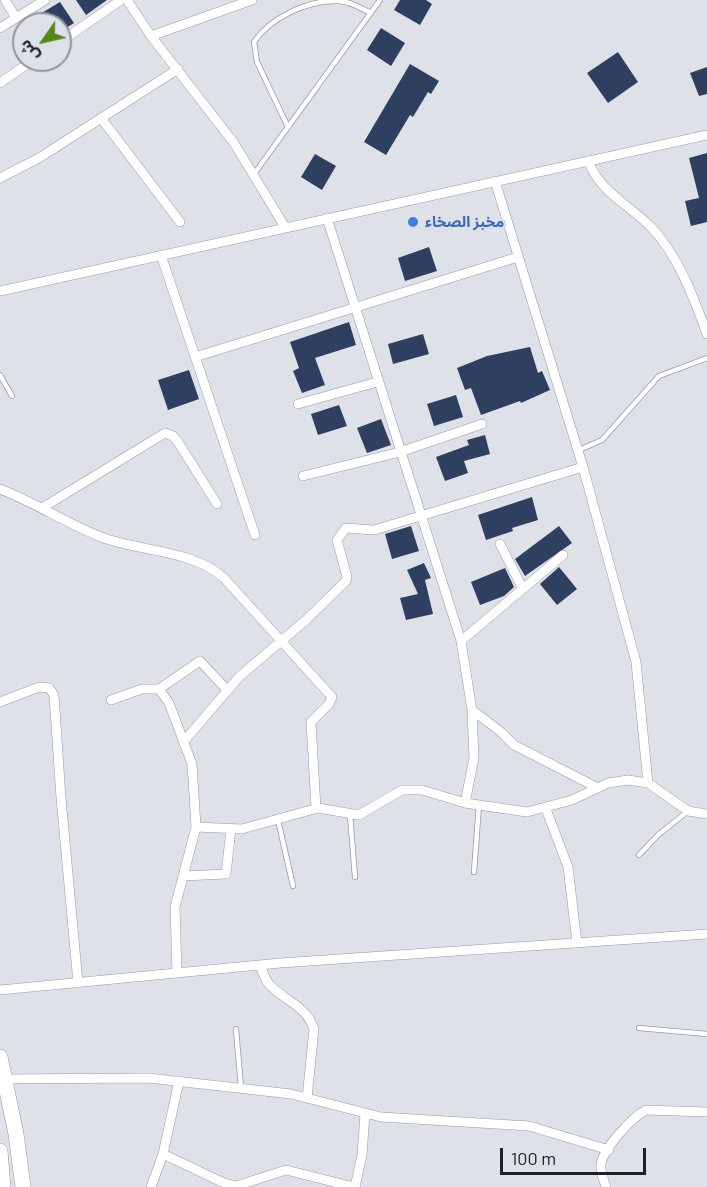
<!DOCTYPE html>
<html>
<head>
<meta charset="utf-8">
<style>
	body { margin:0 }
	#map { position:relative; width:707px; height:1187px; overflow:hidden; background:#dee1e7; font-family:Barlow,"Noto Sans Arabic",sans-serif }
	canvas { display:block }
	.north { position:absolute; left:12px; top:12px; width:60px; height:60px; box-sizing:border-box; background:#dee1e7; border:2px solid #929499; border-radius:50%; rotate:236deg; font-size:16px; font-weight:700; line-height:24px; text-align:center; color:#202123 }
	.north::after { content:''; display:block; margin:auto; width:21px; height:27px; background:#578516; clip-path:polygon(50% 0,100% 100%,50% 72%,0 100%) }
	.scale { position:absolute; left:500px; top:1148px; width:146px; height:27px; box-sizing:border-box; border:3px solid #202123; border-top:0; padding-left:8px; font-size:18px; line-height:21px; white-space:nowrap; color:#202123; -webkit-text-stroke:4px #dee1e7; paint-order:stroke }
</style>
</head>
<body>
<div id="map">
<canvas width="707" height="1187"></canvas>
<div class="north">ش</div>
<div class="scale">100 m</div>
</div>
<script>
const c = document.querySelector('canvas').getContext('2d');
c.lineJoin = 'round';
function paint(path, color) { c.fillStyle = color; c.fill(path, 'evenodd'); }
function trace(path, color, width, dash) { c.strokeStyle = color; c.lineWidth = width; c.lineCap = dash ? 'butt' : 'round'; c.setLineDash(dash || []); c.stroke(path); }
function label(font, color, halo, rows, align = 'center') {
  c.font = font + ' Barlow,"Noto Sans Arabic",sans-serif'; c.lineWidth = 6; c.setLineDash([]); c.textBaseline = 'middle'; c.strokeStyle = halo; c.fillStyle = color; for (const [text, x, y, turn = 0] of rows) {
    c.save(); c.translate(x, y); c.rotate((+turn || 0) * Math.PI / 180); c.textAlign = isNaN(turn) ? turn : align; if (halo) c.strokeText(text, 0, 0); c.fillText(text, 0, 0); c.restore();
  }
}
paint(new Path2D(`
	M76,0H107L86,15Z
	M400,0H426L432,4L420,25L394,10Z
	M60,2L74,23L60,32V24H40L35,17Z
	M381,28L405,43L391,66L367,50Z
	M618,52L638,82L608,103L587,73Z
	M410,64L439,81L431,94L428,92L413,117L410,115L386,155L364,142Z
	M707,67V94L699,96L690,73Z
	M707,153V222L691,226L685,201L699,198L689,158Z
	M315,154L336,166L322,190L301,177Z
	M429,247L437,271L405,281L398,258Z
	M349,322L356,345L315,358L325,385L302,393L293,371L299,368L290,342Z
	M423,334L429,354L393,364L388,344Z
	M530,347L538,373L542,371L550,390L521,403L520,401L481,415L471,388L465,390L457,368L487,356Z
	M189,370L199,399L168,410L158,380Z
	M456,395L463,417L434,426L427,404Z
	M339,405L347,426L318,435L311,414Z
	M381,419L391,445L367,453L357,428Z
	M485,435L490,454L464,461L468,473L445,481L436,457L469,445L467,440Z
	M532,497L538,520L512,528L513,531L486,540L478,515Z
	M411,526L419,551L392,559L385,534Z
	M559,526L572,543L525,576L515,559Z
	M424,563L431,578L425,580L433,614L406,620L400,598L418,594L407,570Z
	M559,567L577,589L557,605L540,584Z
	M505,568L514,587L504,596L480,605L471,582Z`), '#2f3f5f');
const lane = new Path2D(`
	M288,127L257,62L254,42C270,18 306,1 335,1C348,0 360,8 371,13
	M254,174L380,0
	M0,375L12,396
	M579,450L602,440L659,376L707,358
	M350,815L355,877
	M278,820L293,886
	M639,855L658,835L688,811
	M474,872L479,805
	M639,1028L707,1034
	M236,1029L241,1088`);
const street = new Path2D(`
	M5,0L16,18
	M127,0L151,36L234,143L285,227
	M0,28L45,0
	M151,36L252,0
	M60,42L121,0
	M0,83L33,60
	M101,118L180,222
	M588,161C602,194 627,203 651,227C678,255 694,298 707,334
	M0,178L39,158L178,69
	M495,181L583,467L636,662L648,783
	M327,218L461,641L472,710
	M161,255L255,535
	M0,291L707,135
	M195,357L518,257
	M298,404L377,382
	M303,476L400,452L482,424
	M0,489C35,503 67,523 101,537C141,552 191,549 224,578L332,697L329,704L311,722L316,808
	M42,508L165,433L173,436L178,442L217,504
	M500,544L523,589
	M461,641L563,555
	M159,689L200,661L227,690
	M111,700L142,689H159L169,703L192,764L196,827L175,907L177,973
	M0,702L39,687L49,688L54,695L61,798L78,983
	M185,740L239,677L307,619L346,581L347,577L337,540L346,528L374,530L583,467
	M465,803L474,758L472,710L501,732L514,745L598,788
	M546,809L568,867L577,943
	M196,827L242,829L318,808L359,815L402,790H422L465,803L527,812L572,800L608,783L628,780L648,783L688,811L707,814
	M183,876L226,874L231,829
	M260,965C263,972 265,981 271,986C287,1002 306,1006 314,1029L307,1098
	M0,990L280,963L707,934
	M1,1079L148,1078L291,1094L381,1117L529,1126L609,1150
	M163,1154L224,1183L236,1186L286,1170L354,1187
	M151,1187L163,1154L179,1081
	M355,1187L362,1155L365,1114
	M606,1187C604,1180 600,1172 601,1164C604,1148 632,1117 646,1110L707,1112`);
const primary = new Path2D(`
	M0,1057L16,1134L23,1187
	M0,1151L3,1187`);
trace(lane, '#989ba0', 6);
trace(street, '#989ba0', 10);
trace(primary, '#989ba0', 16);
trace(lane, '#fff', 4.5);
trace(street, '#fff', 9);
trace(primary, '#fff', 15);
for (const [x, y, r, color] of [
	[413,222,6,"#3f7fe0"]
]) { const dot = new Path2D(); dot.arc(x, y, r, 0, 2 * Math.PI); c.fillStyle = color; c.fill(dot); trace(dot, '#dee1e7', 2); }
label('bold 15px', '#366cbe', '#dee1e7', [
	["مخبز الصخاء",425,222]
], 'left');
</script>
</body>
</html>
